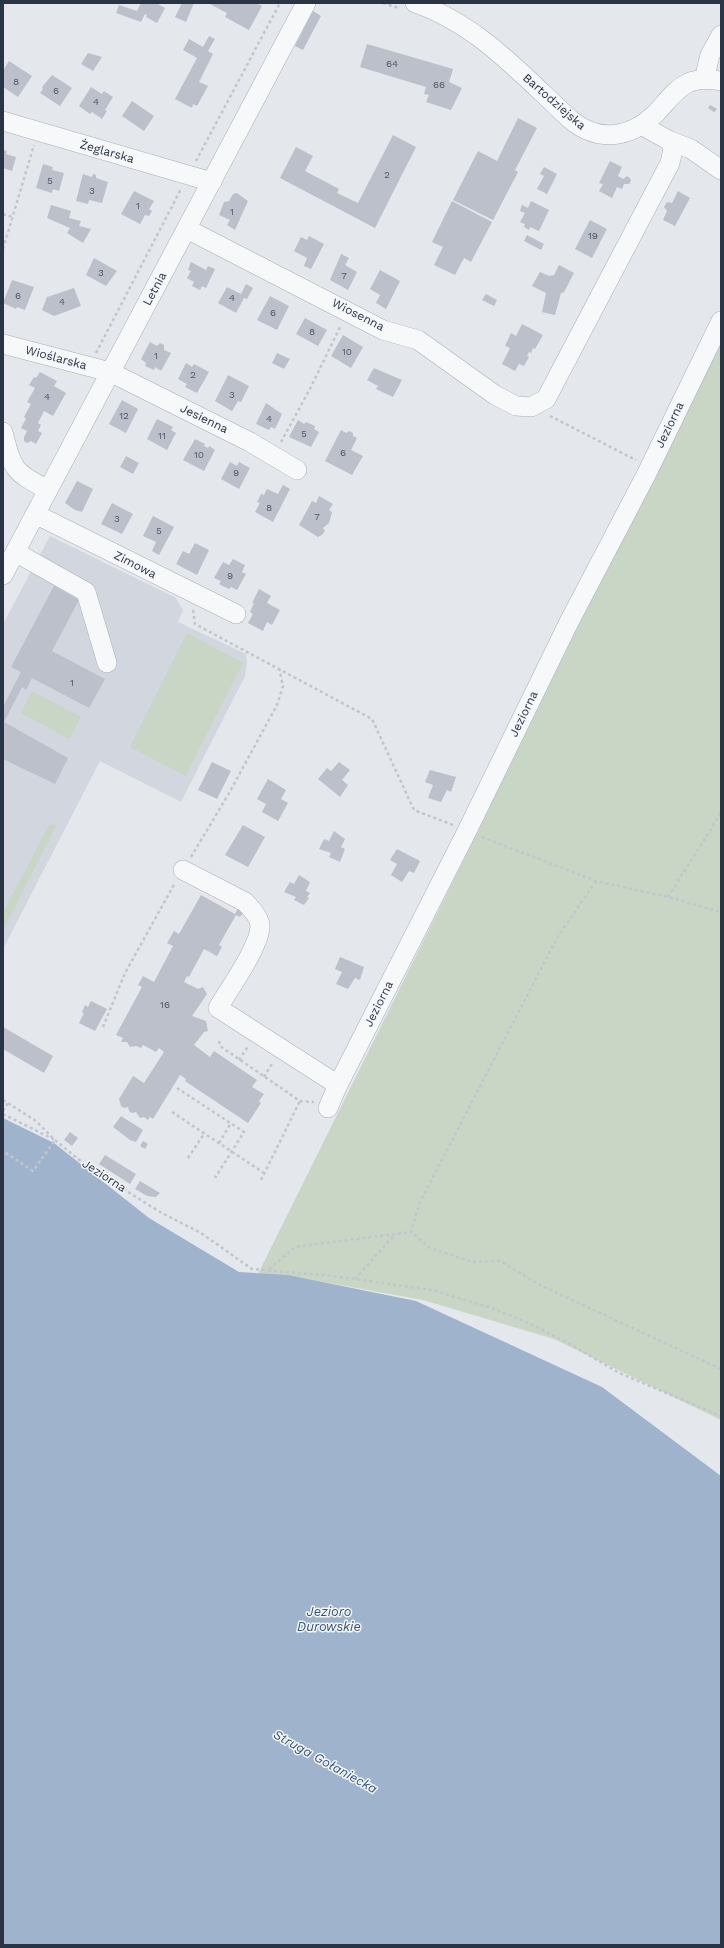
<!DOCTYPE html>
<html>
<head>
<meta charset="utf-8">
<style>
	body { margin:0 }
	#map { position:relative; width:724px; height:1948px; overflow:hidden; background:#e4e7ec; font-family:"Work Sans",sans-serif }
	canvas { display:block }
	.frame { position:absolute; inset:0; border:4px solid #2b3445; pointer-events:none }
</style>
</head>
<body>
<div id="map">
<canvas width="724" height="1948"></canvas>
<div class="frame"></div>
</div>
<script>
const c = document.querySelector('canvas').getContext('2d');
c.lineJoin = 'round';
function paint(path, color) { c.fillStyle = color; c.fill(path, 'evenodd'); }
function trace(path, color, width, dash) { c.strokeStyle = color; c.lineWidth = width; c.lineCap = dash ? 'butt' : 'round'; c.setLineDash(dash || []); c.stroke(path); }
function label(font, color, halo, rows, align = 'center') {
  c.font = font + ' "Work Sans",sans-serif'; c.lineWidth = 3; c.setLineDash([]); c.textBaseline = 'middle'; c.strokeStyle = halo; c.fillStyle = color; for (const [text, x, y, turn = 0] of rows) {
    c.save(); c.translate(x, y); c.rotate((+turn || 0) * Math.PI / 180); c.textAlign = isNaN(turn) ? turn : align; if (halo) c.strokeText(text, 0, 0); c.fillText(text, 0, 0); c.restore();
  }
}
paint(new Path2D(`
	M50,536L176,598L183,610L178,622L246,654L247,664L245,676L181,802L100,761L3,949V624Z`), '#d2d6de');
paint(new Path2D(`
	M721,333V1420L554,1339L423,1300L290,1276L258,1274L479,829Z
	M187,633L243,663L186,776L130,747Z
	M32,691L81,717L69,739L21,713Z
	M50,823L56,826L3,930V913Z`), '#c9d6c5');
paint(new Path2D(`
	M3,1118L54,1143L149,1218L239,1272L288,1275L416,1301L602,1387L721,1476V1945H3Z`), '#9fb4cc');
paint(new Path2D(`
	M141,3H156L165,8L157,23L146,17L147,15L145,14L141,22L116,13L119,5L137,11Z
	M182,3H194L186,22L175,17Z
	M208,3H256L262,6L249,30L225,17L227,13Z
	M313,11L321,16L303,50L295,46Z
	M209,36L215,39L208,51L213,54L199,82L208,86L197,106L193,104L192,108L175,99L197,58L183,50L189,39L203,47Z
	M367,44L453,69L449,82L462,88L451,110L426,102L429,95L424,94L426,87L360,67Z
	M88,53L102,57L93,71L81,64Z
	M9,61L32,76L18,97L3,87V71Z
	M52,75L72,88L60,106L40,93L43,89L42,87Z
	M91,87L102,94L104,91L113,97L105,110L107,111L102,119L92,112L90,114L79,106Z
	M132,101L154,116L144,131L122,116Z
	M710,105L717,109L714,112L708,108Z
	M518,118L537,128L515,170L518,172L493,220L453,200L478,151L497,161Z
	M393,135L416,147L375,228L280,178L296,147L313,156L305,171L339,189L337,193L358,203Z
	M3,150L7,151L6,154L16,157L12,171L3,168Z
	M610,161L622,167L618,176L623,179L627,176L630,178L631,181L629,184H624L622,189L617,187L612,198L599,191L603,184L599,183Z
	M43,164L53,167L52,170L64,173L59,191L53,189L52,193L36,188Z
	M544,167L557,174L547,194L537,189L544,176L540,174Z
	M83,174L92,177L93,174L96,175V178L108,182L102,203L89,200L88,204L76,201Z
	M134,191L154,201L149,209L152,211L149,216L145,215L140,224L121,214Z
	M678,191L690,198L675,226L663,220L667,211L664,207L667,202L672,203Z
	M237,193L248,201L235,230L227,225L230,220L219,215L224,202L229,201L233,194Z
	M452,201L492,222L471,262L464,258L455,275L434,265L443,247L432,242Z
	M531,201L549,210L539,231L530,227L529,230L524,227L525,224L520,222L525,213L520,211L522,205L528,208Z
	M51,205L71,211L69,218L81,221L79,226L91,229L83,243L67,233L70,228L47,218Z
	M590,220L607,229L592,258L575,249Z
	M527,235L544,244L541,250L524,241Z
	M309,236L324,244L311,269L304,266L307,258L294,251L301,237L307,240Z
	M341,254L349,258L345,265L357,272L348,290L330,280Z
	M94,258L117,271L106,286L86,275Z
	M191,262L206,270L208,266L215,269L206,288L202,286L200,290L192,286L194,282L187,278L191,271L188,270Z
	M559,265L574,273L564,292L561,293L555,315L542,312L546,293L532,286L540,272L549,276L554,275Z
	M380,270L400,281L386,309L376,303L380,295L370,289Z
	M12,280L34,287L25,310L17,307L16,309L3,303Z
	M246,284L253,288L247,299L244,298L236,313L218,303L227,287L241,294Z
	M74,288L81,306L54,316L42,310L47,297Z
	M486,294L497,300L494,306L482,300Z
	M270,296L289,306L277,330L257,320Z
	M305,318L327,330L318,346L296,334Z
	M522,324L543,335L535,349L533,348L531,353L529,352L527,356L529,357L524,366L519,364L515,371L502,364L510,348L505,346L511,333L516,336Z
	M343,335L363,347L351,368L331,356Z
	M150,342L157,346L160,343L164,345V350L171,353L161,371L155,367L154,370L145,366L146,363L141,359Z
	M277,353L290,359L284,369L272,363Z
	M186,363L192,367L194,364L209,372L197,393L185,387L187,384L178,379Z
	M374,368L402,380L393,397L376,389L378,386L367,380Z
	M40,372L57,381L54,386L66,393L53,416L44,411L38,423L41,425L38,431L42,433L36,444L31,441L27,443L24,441V437L27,431L21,428L26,419L24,417L31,404L27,402L35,388L29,385L34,377L36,378Z
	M228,375L249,386L241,402L238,401L232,411L215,401Z
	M122,400L138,409L126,433L109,424Z
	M266,403L282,414L275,429L271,427L269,430L256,424Z
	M157,419L173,427L171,430L176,433L167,450L147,439Z
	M298,420L304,424L306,422L315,426L314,429L319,432L311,447L289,437Z
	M341,430L346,433L349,431L353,433V436L357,438L351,450L363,456L352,475L325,461Z
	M195,439L205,444L204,446L208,448L209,446L215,450L204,471L183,460Z
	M126,456L139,463L133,474L120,467Z
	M230,462L237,466L239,462L250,468L239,489L221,479Z
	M77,481L93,489L82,512L75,510L65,503Z
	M283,485L290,489L273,522L255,512L260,503L257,502L261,494L264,495L267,489L278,494Z
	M319,496L333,504L329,510L332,512L329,523L323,528L325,531L322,535L318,537L299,525L312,501L316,503Z
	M112,503L133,514L122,534L101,524Z
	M153,516L174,527L159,555L152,551L156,542L143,536Z
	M195,543L209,550L197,575L176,564L183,551L189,554Z
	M233,559L245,565L242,572L246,574L237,590L231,587L229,589L219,584L221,581L214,578L223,562L229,565Z
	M54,586L79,600L52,651L105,679L89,708L32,678L26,690L22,687L4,722L68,758L55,784L3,759V707L21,672L11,667Z
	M259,589L271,596L267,603L280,610L272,625L267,622L263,631L248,623L253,614L250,612L254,603H252Z
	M212,762L231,771L217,799L198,790Z
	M339,762L350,770L342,780L348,785L340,797L318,779L327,768L331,771Z
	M430,770L456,777L451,792L447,790L441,802L428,798L433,785L425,782Z
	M268,779L286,790L281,799L288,803L278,821L262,812L266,804L257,799Z
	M243,825L265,837L248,867L225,855Z
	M334,831L345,839L341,847L345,849L340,862L329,857L331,853L319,849L324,839L329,841Z
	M397,849L420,861L414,873L409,871L402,882L391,875L397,864L390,860Z
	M299,875L310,882L306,891L310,893L307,897L309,898L304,905L294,900L296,897L284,892L290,882L294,884Z
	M201,895L235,914L238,908L244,911L240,917L236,915L219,945L222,947L217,956L204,949L189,977L187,976L184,982L198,989L203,987L207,994L192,1016L206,1021L208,1031L204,1032L194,1045L210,1057L214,1051L257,1080L252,1087L264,1094L259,1101L261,1103L248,1123L185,1081L186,1079L180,1075L153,1119L150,1117L148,1120L144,1117L140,1118L136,1112L132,1113L129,1111L128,1107L124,1108L121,1106L119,1099L133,1076L144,1083L164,1052L159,1048L156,1052L143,1045L141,1048L136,1046L130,1047L127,1042H121L123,1038L116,1035L142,987L138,985L143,976L154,982L173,946L167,943L174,931L179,934Z
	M340,957L364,967L360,980L355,978L348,989L336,984L342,972L335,969Z
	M91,1001L107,1009L95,1031L79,1023L84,1013L82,1012L85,1005L88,1007Z
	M3,1027L53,1056L44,1073L3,1049Z
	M121,1116L143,1130L136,1142L130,1140L113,1127Z
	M70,1132L78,1138L72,1146L64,1140Z
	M143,1141L148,1144L145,1149L140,1146Z
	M105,1155L136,1174L130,1184L99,1164Z
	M140,1181L160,1193L156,1197L147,1196L135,1189Z`), '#bbc0ca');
const minor = new Path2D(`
	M415,3C478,24 523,76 571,120C599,143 631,138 656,113C666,103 675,89 688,83C698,78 710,79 721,81
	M704,80L710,55L721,35
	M3,121L212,182
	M641,125L670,141L691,149L721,170
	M187,229L383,330L418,340L495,395L516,406L531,407L546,399L670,163L673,149L670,141
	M3,344L110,372L250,442L297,470
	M3,432C13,471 13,471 48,490
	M35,514L236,614
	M15,552L86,592L107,663
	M3,575L306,3
	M183,870L245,902C251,908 259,917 260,925C261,945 229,989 218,1008L338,1085
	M328,1108L338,1085L467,831L569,622L646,475L721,321`);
trace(minor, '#a9aeb7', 20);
trace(new Path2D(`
	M383,3L399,8
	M196,161L280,3
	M3,214L12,217
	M3,249L34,145
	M96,353L181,189
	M550,416L636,460
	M281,442L311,387L341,325
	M193,610L195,624L372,719L414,810L453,825
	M482,837L596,881L668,897L721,912
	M191,857L228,795L277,705L283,686L279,668
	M596,881L557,938L420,1202L411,1232L430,1248L473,1262L500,1261L542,1286L721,1369
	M668,897L713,826L721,811
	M103,1027L125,973L175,883
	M219,1041L220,1046L300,1101L314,1102
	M239,1060L249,1045
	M264,1077L273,1062
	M177,1088L244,1132L215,1178
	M3,1100L36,1121L55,1140L88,1167L160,1212L201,1233L252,1269L333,1276L432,1290L492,1308L531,1324L570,1344L619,1373L721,1416
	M3,1111L8,1103
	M172,1112L264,1173
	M3,1114L55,1140L33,1171L3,1151
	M219,1143L231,1123
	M188,1158L204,1134
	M261,1180L300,1101
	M269,1269L295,1247L411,1232
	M355,1279L394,1235`), '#c2c5cb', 2.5, [3, 3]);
trace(minor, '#f7f8fa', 19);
label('10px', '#4f5766', null, [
	["64",392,64],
	["8",16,82],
	["66",439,85],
	["6",56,91],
	["4",96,102],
	["2",387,175],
	["5",50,181],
	["3",92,191],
	["1",138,206],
	["1",232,212],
	["19",593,236],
	["3",101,273],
	["7",344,276],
	["6",18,296],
	["4",232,298],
	["4",62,302],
	["6",273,313],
	["8",312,332],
	["10",347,352],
	["1",156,356],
	["2",193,375],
	["3",232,395],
	["4",47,397],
	["12",124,416],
	["4",269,419],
	["5",304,434],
	["11",162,436],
	["6",343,453],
	["10",199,455],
	["9",236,473],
	["8",269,508],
	["7",317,517],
	["3",117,519],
	["5",159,531],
	["9",230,576],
	["1",72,683],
	["16",165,1005]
]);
label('12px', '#2b3445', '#f4f6f9', [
	["Bartodziejska",554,102,41],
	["Żeglarska",107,152,16],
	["Letnia",155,289,-62],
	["Wiosenna",358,315,27],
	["Wioślarska",56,358,15],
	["Jesienna",204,419,26],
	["Jeziorna",670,425,-64],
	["Zimowa",135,565,27],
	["Jeziorna",524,714,-64],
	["Jeziorna",379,1004,-63],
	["Jeziorna",104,1176,33]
]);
label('italic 13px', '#34527a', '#f4f6f9', [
	["Jezioro",329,1612],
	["Durowskie",329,1627],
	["Struga Gołaniecka",325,1762,29]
]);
</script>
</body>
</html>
